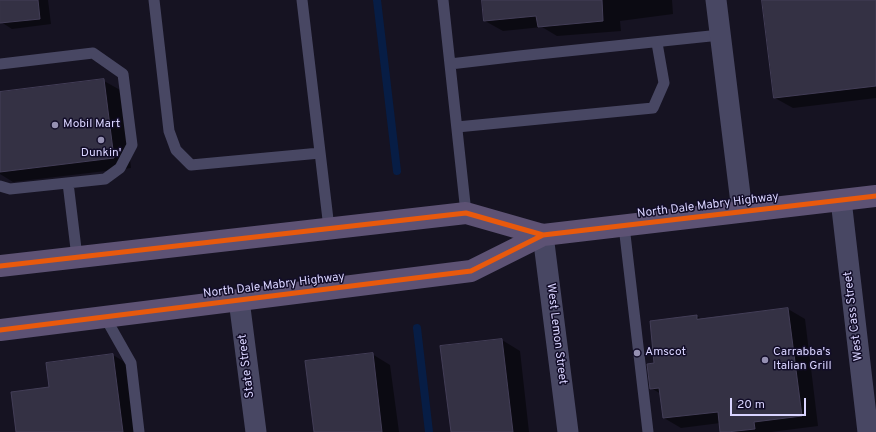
<!DOCTYPE html>
<html>
<head>
<meta charset="utf-8">
<style>
	body { margin:0 }
	#map { position:relative; width:876px; height:432px; overflow:hidden; background:#161322; font-family:Overpass,sans-serif }
	canvas { display:block }
	.scale { position:absolute; left:730px; top:398px; width:76px; height:18px; box-sizing:border-box; border:2px solid #d9d4ff; border-top:0; padding-left:5px; font-size:12px; line-height:14px; white-space:nowrap; color:#d9d4ff; -webkit-text-stroke:3px #120d28; paint-order:stroke }
</style>
</head>
<body>
<div id="map">
<canvas width="876" height="432"></canvas>
<div class="scale">20 m</div>
</div>
<script>
const c = document.querySelector('canvas').getContext('2d');
c.lineJoin = 'round';
function paint(path, color) { c.fillStyle = color; c.fill(path, 'evenodd'); }
function trace(path, color, width, dash) { c.strokeStyle = color; c.lineWidth = width; c.lineCap = dash ? 'butt' : 'round'; c.setLineDash(dash || []); c.stroke(path); }
function label(font, color, halo, rows, align = 'center') {
  c.font = font + ' Overpass,sans-serif'; c.lineWidth = 3; c.setLineDash([]); c.textBaseline = 'middle'; c.strokeStyle = halo; c.fillStyle = color; for (const [text, x, y, turn = 0] of rows) {
    c.save(); c.translate(x, y); c.rotate((+turn || 0) * Math.PI / 180); c.textAlign = isNaN(turn) ? turn : align; if (halo) c.strokeText(text, 0, 0); c.fillText(text, 0, 0); c.restore();
  }
}
paint(new Path2D(`
	M0,0H48L51,24L12,29L1,22Z
	M483,0H672L673,14L620,21L621,31L557,36L542,27L503,31L485,21Z
	M763,0H876V98L793,108L775,98Z
	M104,81L122,91L131,168L13,182L0,174V93Z
	M788,309L805,319L818,426L771,432H721L720,423L681,428L664,418L661,394L651,388L655,364L696,316L702,319Z
	M502,340L520,351L529,432H452Z
	M372,354L390,365L399,432H315Z
	M113,355L128,364L137,432H17L50,388L47,364Z`), '#0007');
trace(new Path2D(`
	M377,0L397,171
	M417,328L429,432`), '#071d45', 8);
const building = new Path2D(`
	M0,0H38L40,19L0,23Z
	M482,0H602L603,21L538,27L536,16L484,21Z
	M762,0H876V86L774,98Z
	M104,79L114,158L0,172V92Z
	M788,308L802,416L754,422L755,429L727,432H720L718,412L663,418L659,388L650,389L647,364L654,363L650,321L697,315V319Z
	M502,339L513,432H451L440,346Z
	M373,353L382,432H314L305,361Z
	M113,354L123,432H16L11,392L49,387L46,363Z`);
paint(building, '#343144');
trace(building, '#433e57', 1);
trace(new Path2D(`
	M154,0L169,131L176,150L191,165L320,153
	M302,0L329,228
	M443,0L466,213
	M0,64L93,53L123,74L132,145L120,168L105,179L10,189L0,186
	M450,64L519,56L720,35
	M457,127L653,108L664,83L657,43
	M68,183L77,257
	M624,226L648,432
	M105,317L131,363L139,432`), '#484763', 11);
trace(new Path2D(`
	M716,0L742,211
	M841,200L868,432
	M543,235L568,432
	M239,300L256,432`), '#484763', 21);
trace(new Path2D(`
	M0,266L466,213L543,235
	M0,330L471,271L543,235L876,196`), '#5d5274', 22);
trace(new Path2D(`
	M0,266L466,213L543,235
	M0,330L471,271L543,235L876,196`), '#e8590c', 5);
for (const [x, y, r, color] of [
	[55,125,4,"#9590b2"],
	[101,140,4,"#9590b2"],
	[637,353,4,"#9590b2"],
	[765,360,4,"#9590b2"]
]) { const dot = new Path2D(); dot.arc(x, y, r, 0, 2 * Math.PI); c.fillStyle = color; c.fill(dot); trace(dot, '#120d28', 1.5); }
label('12px', '#d9d4ff', '#120d28', [
	["Mobil Mart",63,125],
	["Dunkin'",101,154,"center"],
	["Amscot",645,353],
	["Carrabba's",773,353],
	["Italian Grill",773,367]
], 'left');
label('12px', '#d9d4ff', '#120d28', [
	["North Dale Mabry Highway",708,206,-7],
	["North Dale Mabry Highway",274,286,-7],
	["West Cass Street",854,316,-97],
	["West Lemon Street",556,334,83],
	["State Street",247,366,-97]
]);
</script>
</body>
</html>
